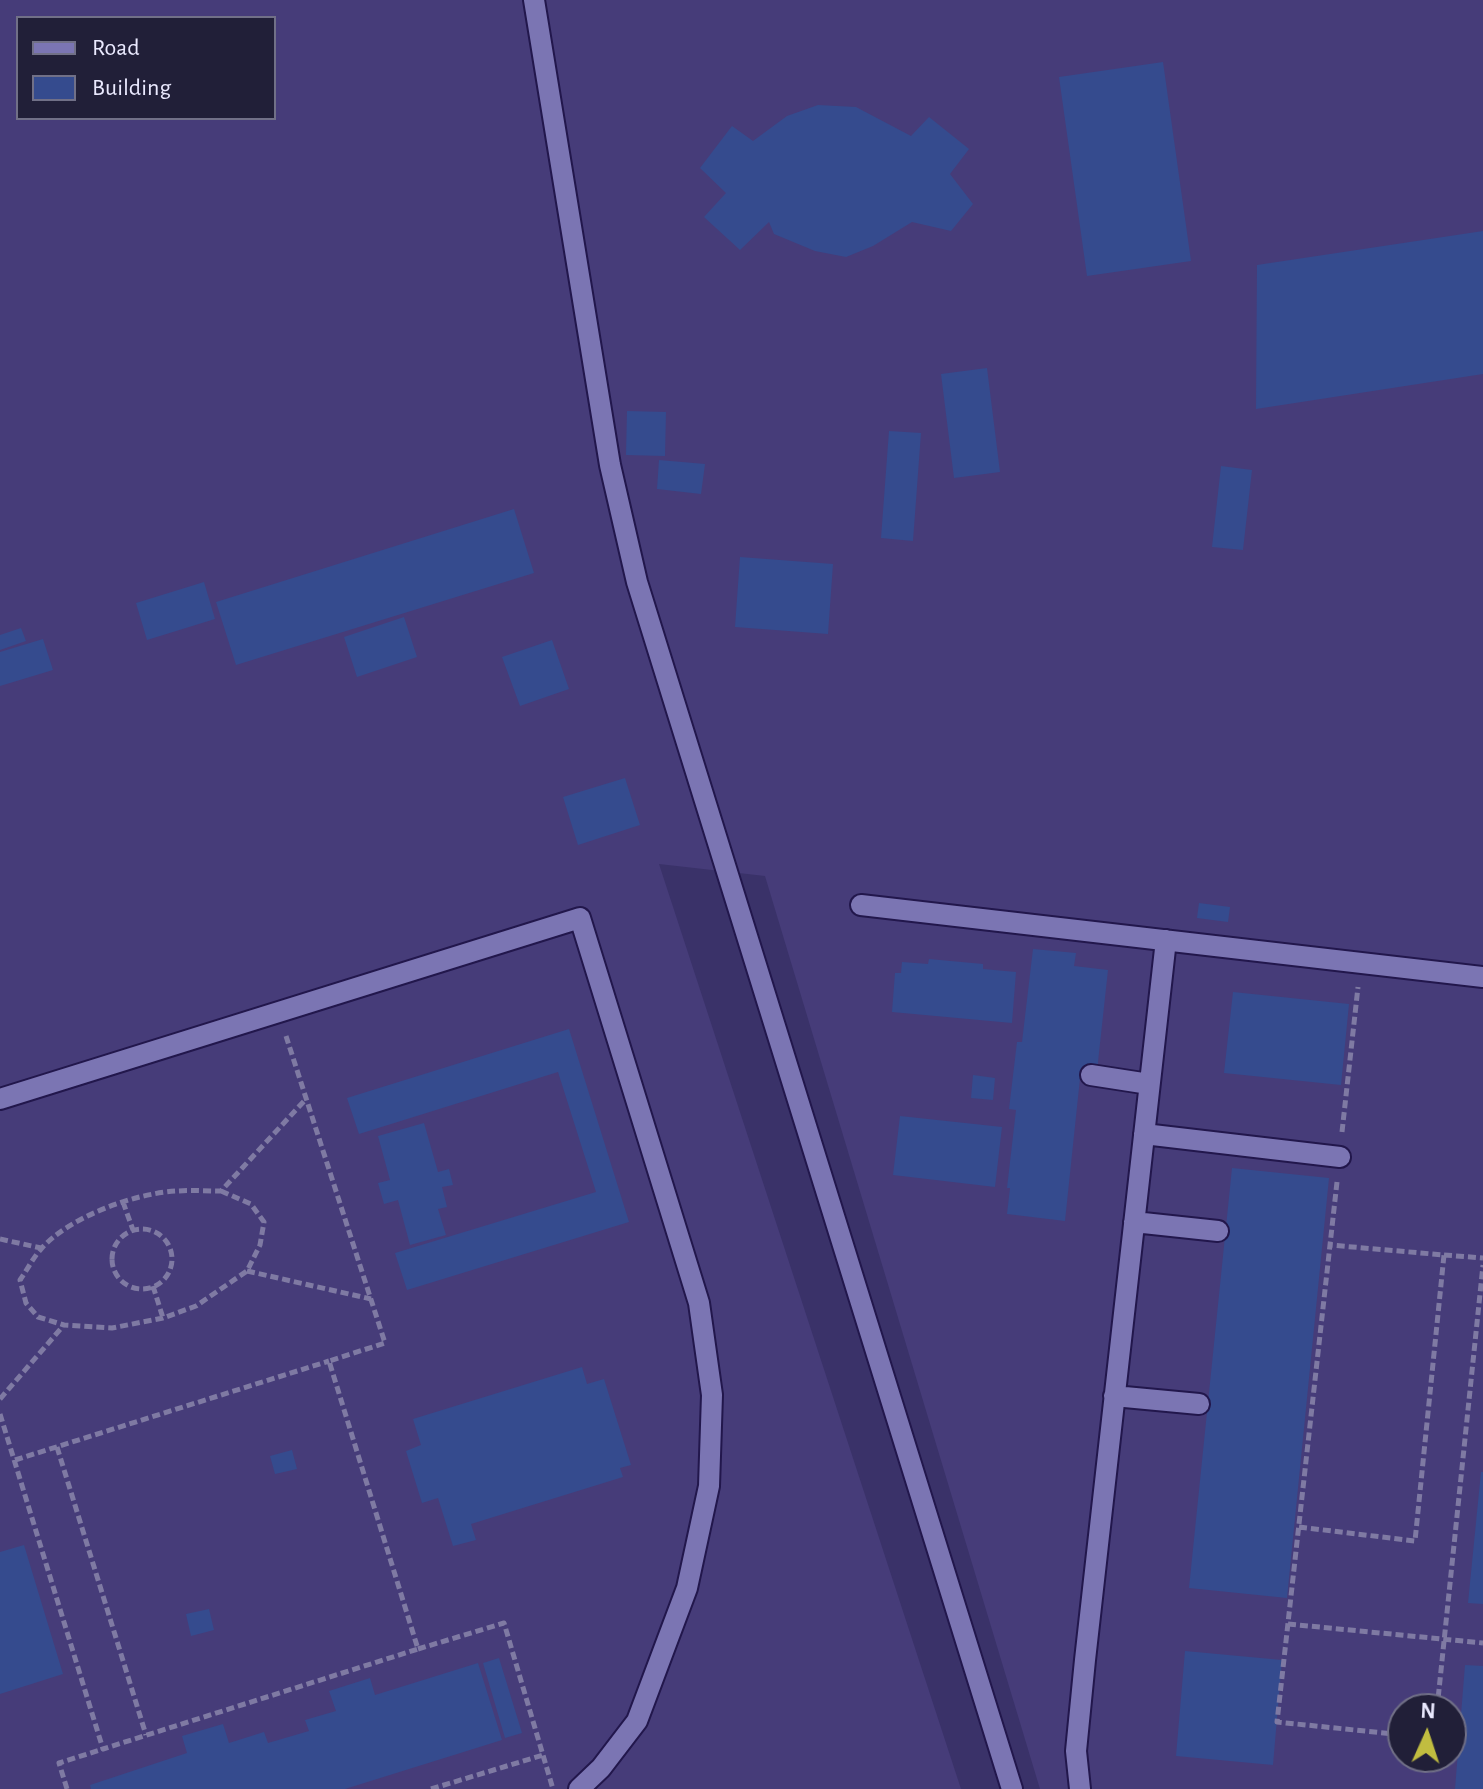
<!DOCTYPE html>
<html>
<head>
<meta charset="utf-8">
<style>
	body { margin:0 }
	#map { position:relative; width:1483px; height:1789px; overflow:hidden; background:#3a3269; font-family:"Alegreya Sans",sans-serif }
	canvas { display:block }
	.legend { position:absolute; left:16px; top:16px; width:260px; height:104px; box-sizing:border-box; background:#211f38; border:2px solid #717087; margin:0; padding:10px 14px; list-style:none; font-size:24px; color:#eae9fe }
	.legend li { display:flex; align-items:center; gap:16px; height:40px }
	.legend b { width:40px; border:2px solid #717087 }
	.north { position:absolute; left:1387px; top:1693px; width:80px; height:80px; box-sizing:border-box; background:#211f38; border:2px solid #717087; border-radius:50%; rotate:3deg; font-size:22px; font-weight:700; line-height:32px; text-align:center; color:#eae9fe }
	.north::after { content:''; display:block; margin:auto; width:28px; height:36px; background:#c1bd40; clip-path:polygon(50% 0,100% 100%,50% 72%,0 100%) }
</style>
</head>
<body>
<div id="map">
<canvas width="1483" height="1789"></canvas>
<ul class="legend">
<li><b style="height:10px;background:#7b75b3"></b>Road</li>
<li><b style="height:22px;background:#354b8e"></b>Building</li>
</ul>
<div class="north">N</div>
</div>
<script>
const c = document.querySelector('canvas').getContext('2d');
c.lineJoin = 'round';
function paint(path, color) { c.fillStyle = color; c.fill(path, 'evenodd'); }
function trace(path, color, width, dash) { c.strokeStyle = color; c.lineWidth = width; c.lineCap = dash ? 'butt' : 'round'; c.setLineDash(dash || []); c.stroke(path); }
paint(new Path2D(`
	M0,0H1483V1789H1040L765,876L659,864L961,1789H0ZM18,18H274V118H18ZM1403,1709H1451V1757H1403Z`), '#463c79');
paint(new Path2D(`
	M1163,62L1191,261L1087,276L1059,77Z
	M818,105L856,107L911,136L929,117L969,149L950,174L973,204L951,231L912,222L873,246L846,257L815,251L774,234L769,222L740,250L704,217L726,193L700,168L732,126L753,141L787,116Z
	M1483,231V374L1256,409L1257,265Z
	M987,368L1000,472L954,478L941,374Z
	M627,411L666,412L665,456L626,455Z
	M889,431L921,433L913,541L881,538Z
	M659,460L705,464L701,494L657,489Z
	M1221,466L1252,470L1243,550L1212,547Z
	M514,509L534,573L236,665L216,602Z
	M740,557L833,564L828,634L735,627Z
	M204,582L215,619L147,640L136,603Z
	M404,617L417,657L357,677L344,637Z
	M21,628L26,641L0,650V635Z
	M43,639L53,670L0,686V652Z
	M552,640L569,689L520,706L502,657Z
	M625,778L640,825L578,845L563,797Z
	M1199,903L1230,907L1228,922L1197,918Z
	M1033,949L1076,953L1074,966L1108,970L1097,1071L1081,1069L1065,1221L1007,1214L1010,1188H1007L1016,1110L1009,1109L1017,1042H1022Z
	M929,959L983,964V969L1016,972L1012,1023L892,1012L895,973H901L902,962L928,964Z
	M1233,992L1349,1004L1341,1085L1224,1073Z
	M569,1029L629,1222L407,1290L395,1253L596,1192L558,1072L359,1134L347,1098Z
	M973,1075L995,1078L993,1100L971,1098Z
	M900,1116L1002,1127L995,1187L893,1175Z
	M424,1123L438,1172L449,1169L453,1185L442,1187L447,1207L438,1209L446,1235L410,1245L398,1200L384,1204L378,1183L390,1180L378,1136Z
	M1232,1168L1329,1178L1287,1598L1189,1588Z
	M582,1367L587,1384L604,1379L631,1465L620,1468L623,1477L471,1524L476,1540L453,1546L438,1498L422,1503L406,1451L421,1445L413,1419Z
	M292,1450L297,1469L275,1474L270,1456Z
	M1481,1472H1483V1604L1468,1603Z
	M24,1545L63,1674L0,1694V1552Z
	M209,1609L214,1630L191,1636L186,1614Z
	M1185,1651L1282,1660L1273,1765L1176,1756Z
	M499,1658L522,1733L505,1738L483,1663Z
	M478,1663L502,1740L345,1789H91L90,1785L187,1753L182,1736L223,1724L229,1743L264,1732L268,1743L309,1731L305,1720L336,1711L329,1691L370,1678L375,1695Z
	M1465,1665L1483,1666V1789H1455Z`), '#354b8e');
const minor = new Path2D(`
	M534,0L610,465L637,582L1012,1789
	M861,905L1483,977
	M1091,1075L1149,1084
	M0,1099L580,918L699,1303L712,1395L709,1486L687,1588L637,1721L601,1768L579,1789
	M1144,1134L1340,1157
	M1134,1222L1218,1231
	M1114,1396L1199,1404
	M1080,1789L1076,1751L1085,1660L1166,940`);
trace(minor, '#22174c', 24);
trace(new Path2D(`
	M1342,1132L1358,987
	M1337,1182L1277,1722L1403,1735
	M221,1191L251,1204L264,1222L260,1245L247,1271L196,1306L163,1318L112,1328L64,1325L38,1317L26,1303L20,1280C27,1270 33,1258 41,1249C69,1217 135,1193 177,1191C192,1190 207,1191 221,1191L306,1099
	M123,1202L133,1230
	M112 1259a30 30 0 1 1 60 0a30 30 0 1 1-60 0Z
	M0,1239L41,1248
	M1444,1255L1483,1258
	M247,1271L371,1299
	M153,1286L163,1318
	M0,1399L64,1325
	M0,1414L103,1749L418,1649L329,1361L385,1343L286,1036
	M57,1447L146,1735
	M15,1460L329,1361
	M1299,1527L1415,1541L1444,1255L1330,1245
	M1288,1624L1483,1643
	M418,1649L504,1623L553,1789
	M1437,1709L1483,1265
	M67,1789L59,1763L103,1749
	M431,1789L543,1755`), '#7f7aa3', 5, [8, 4]);
trace(minor, '#7b75b3', 20);
</script>
</body>
</html>
